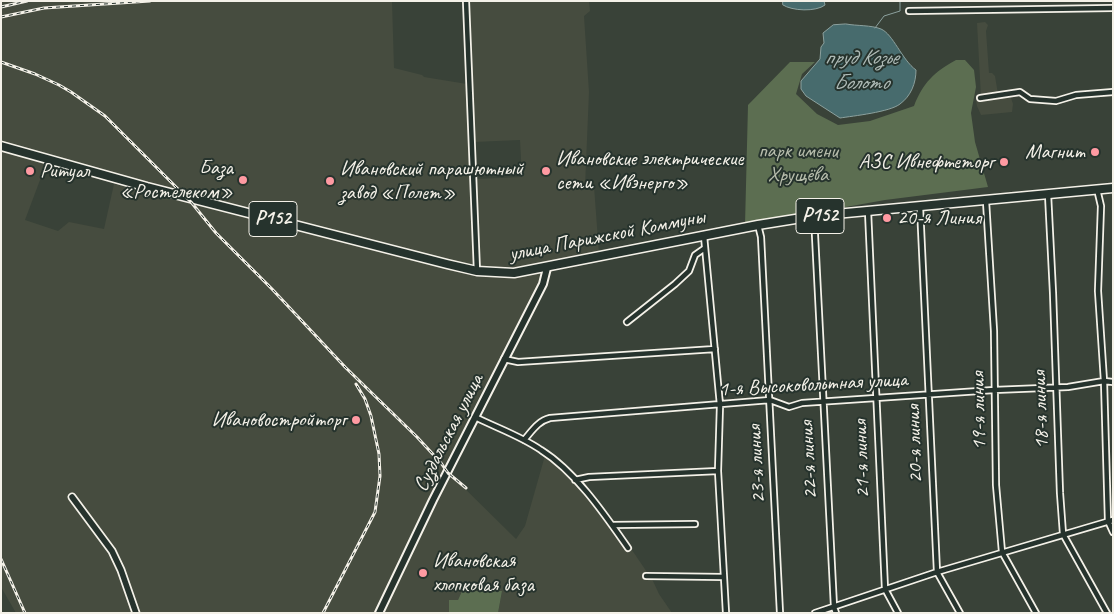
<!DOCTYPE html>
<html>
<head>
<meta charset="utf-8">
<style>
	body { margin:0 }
	#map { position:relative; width:1114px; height:614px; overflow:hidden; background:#394238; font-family:Caveat,sans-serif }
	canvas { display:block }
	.frame { position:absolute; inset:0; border:2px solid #f4f1e8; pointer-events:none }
</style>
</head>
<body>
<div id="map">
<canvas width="1114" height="614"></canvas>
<div class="frame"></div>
</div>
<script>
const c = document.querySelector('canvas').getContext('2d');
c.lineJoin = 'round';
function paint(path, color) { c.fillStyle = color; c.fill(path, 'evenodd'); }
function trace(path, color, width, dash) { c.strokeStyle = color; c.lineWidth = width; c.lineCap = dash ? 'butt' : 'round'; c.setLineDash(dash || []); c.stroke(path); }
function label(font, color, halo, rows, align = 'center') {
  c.font = font + ' Caveat,sans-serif'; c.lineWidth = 4; c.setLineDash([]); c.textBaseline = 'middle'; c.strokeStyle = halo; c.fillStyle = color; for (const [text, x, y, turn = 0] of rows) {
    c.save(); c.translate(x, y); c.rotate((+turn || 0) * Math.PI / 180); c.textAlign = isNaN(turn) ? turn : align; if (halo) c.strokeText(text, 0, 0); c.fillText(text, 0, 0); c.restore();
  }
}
paint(new Path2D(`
	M1,1H392L394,68L422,75L424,77L467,84L474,268L186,196L1,144Z
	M466,1H589L590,11L584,16L589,92L585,187L594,186L599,254L516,270L479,269L476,179L522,177L520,140L474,142Z
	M985,22L988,25L986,31L989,73H992L995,76L998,94L981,97L977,23Z
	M1010,95L1013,104L1012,112L981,115L977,106L976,101L978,99Z
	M1,150L46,164L25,220L58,231L69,222L104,229L114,184L471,275L507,277L537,272L545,275L380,613H16L1,587Z
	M546,452L556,457L584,484L634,553L653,581L659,594L672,613H498L502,591H462L458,600H449V613H383L451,475L516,539L525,526Z`), '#464c3f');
paint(new Path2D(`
	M956,60H965L974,70L976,87L971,113L975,142L988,187L885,200L745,225L748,105L790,62H815L802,74L796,94L817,114L838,125L870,121L914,106C923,83 934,72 956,60Z
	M462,591H502L498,613H449V600H458Z`), '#5c6e51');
const water = new Path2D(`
	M783,1H824L825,5C816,12 792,11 783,5Z
	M846,24C857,26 871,25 881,29C893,34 902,60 916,70C916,83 911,96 900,104C890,112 853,116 840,118L806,96L801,89V81L820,59L821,47L824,43L823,33L833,25Z`);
paint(water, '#476b6d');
trace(water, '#8ca19e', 1);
trace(new Path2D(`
	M875,28L884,16L900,11V1`), '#8ca19e', 1);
const minor = new Path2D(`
	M466,1L477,271
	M909,11L1113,8
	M980,98L1020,92L1030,99L1056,101L1076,95L1113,92
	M1097,189L1101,206L1098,291L1104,381L1108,521L1113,532
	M1048,194L1053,293L1060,493L1063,534L1107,613
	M986,201L994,331L996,485L1002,552L1036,613
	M920,207L937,572L960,613
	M868,211L885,589L898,613
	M814,216L834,607L836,613
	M758,225L761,237L780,613
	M704,236L720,405L718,471L726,613
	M627,322L675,284L689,271L695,255L705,248
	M504,359L518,362L715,349
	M475,417C497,428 521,436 541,450C576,472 605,515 628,548
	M524,440C532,431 538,421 550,418L770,400L789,407L802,403L994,390L1068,387L1104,381L1113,382
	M575,480L589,477L718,471
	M612,525L695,524
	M646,576L723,577
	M815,613L937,572L1113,520`);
const tertiary = new Path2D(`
	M72,497L112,551L121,570L136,613`);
const secondary = new Path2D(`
	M379,613L433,500L543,284L547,268`);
const primary = new Path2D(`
	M1,146L147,187L447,264L477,271L514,273L758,225L814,216L1113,188`);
trace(minor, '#f4f1e8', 8);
trace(tertiary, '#f4f1e8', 9);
trace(secondary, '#f4f1e8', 10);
trace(primary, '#f4f1e8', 11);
trace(minor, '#26332d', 4.5);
trace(tertiary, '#26332d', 5.5);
trace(secondary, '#26332d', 6);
trace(primary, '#26332d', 8);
const rail = new Path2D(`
	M1,7L27,1
	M1,17L44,8L150,1
	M1,62L35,74L59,85L71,92L105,116L191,202L216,233L272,289L345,367L417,437L441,463L448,473L466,488
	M1,559L25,613
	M323,613L375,512L380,476L379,454L371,416L365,399L356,384`);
trace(rail, '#f4f1e8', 3);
trace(rail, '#26332d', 1, [4]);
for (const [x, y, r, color] of [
	[1095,152,5,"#ff9aa2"],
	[1004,162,5,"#ff9aa2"],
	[30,171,5,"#ff9aa2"],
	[546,171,5,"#ff9aa2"],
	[243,180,5,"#ff9aa2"],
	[330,181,5,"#ff9aa2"],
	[887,218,5,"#ff9aa2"],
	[356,420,5,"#ff9aa2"],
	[423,573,5,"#ff9aa2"]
]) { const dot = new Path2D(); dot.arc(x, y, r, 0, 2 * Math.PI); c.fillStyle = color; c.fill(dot); trace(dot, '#26332d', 2); }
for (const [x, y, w] of [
	[820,216,48],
	[273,219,48]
]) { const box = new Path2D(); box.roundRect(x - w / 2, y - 17.5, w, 35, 4); c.fillStyle = '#26332d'; c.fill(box); trace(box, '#f4f1e8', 1); }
label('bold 20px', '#f4f1e8', null, [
	["Р152",820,216],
	["Р152",273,219]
]);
label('21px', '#b7bdac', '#26332d', [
	["парк имени",798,151],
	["Хрущёва",798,175]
]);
label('21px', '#f4f1e8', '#26332d', [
	["Магнит",1085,152,"right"],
	["Ивановские электрические",556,159],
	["сети «Ивэнерго»",556,183],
	["АЗС Ивнефтеторг",994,162,"right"],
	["База",233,168,"right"],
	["«Ростелеком»",233,192,"right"],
	["Ивановский парашютный",340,169],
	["завод «Полет»",340,193],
	["Ритуал",40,171],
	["20-я Линия",897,218],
	["Ивановостройторг",346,420,"right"],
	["Ивановская",433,561],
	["хлопковая база",433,585]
], 'left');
label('21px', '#f4f1e8', '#26332d', [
	["улица Парижской Коммуны",607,236,-11],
	["1-я Высоковольтная улица",813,385,-3],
	["18-я линия",1041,410,-92],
	["19-я линия",979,411,-91],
	["Суздальская улица",449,433,-63],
	["20-я линия",915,444,-92],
	["21-я линия",862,459,-92],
	["22-я линия",809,460,-93],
	["23-я линия",757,464,-93]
]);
label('italic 22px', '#afbbb7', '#26332d', [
	["пруд Козье",861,58],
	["Болото",861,83]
]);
</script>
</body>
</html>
